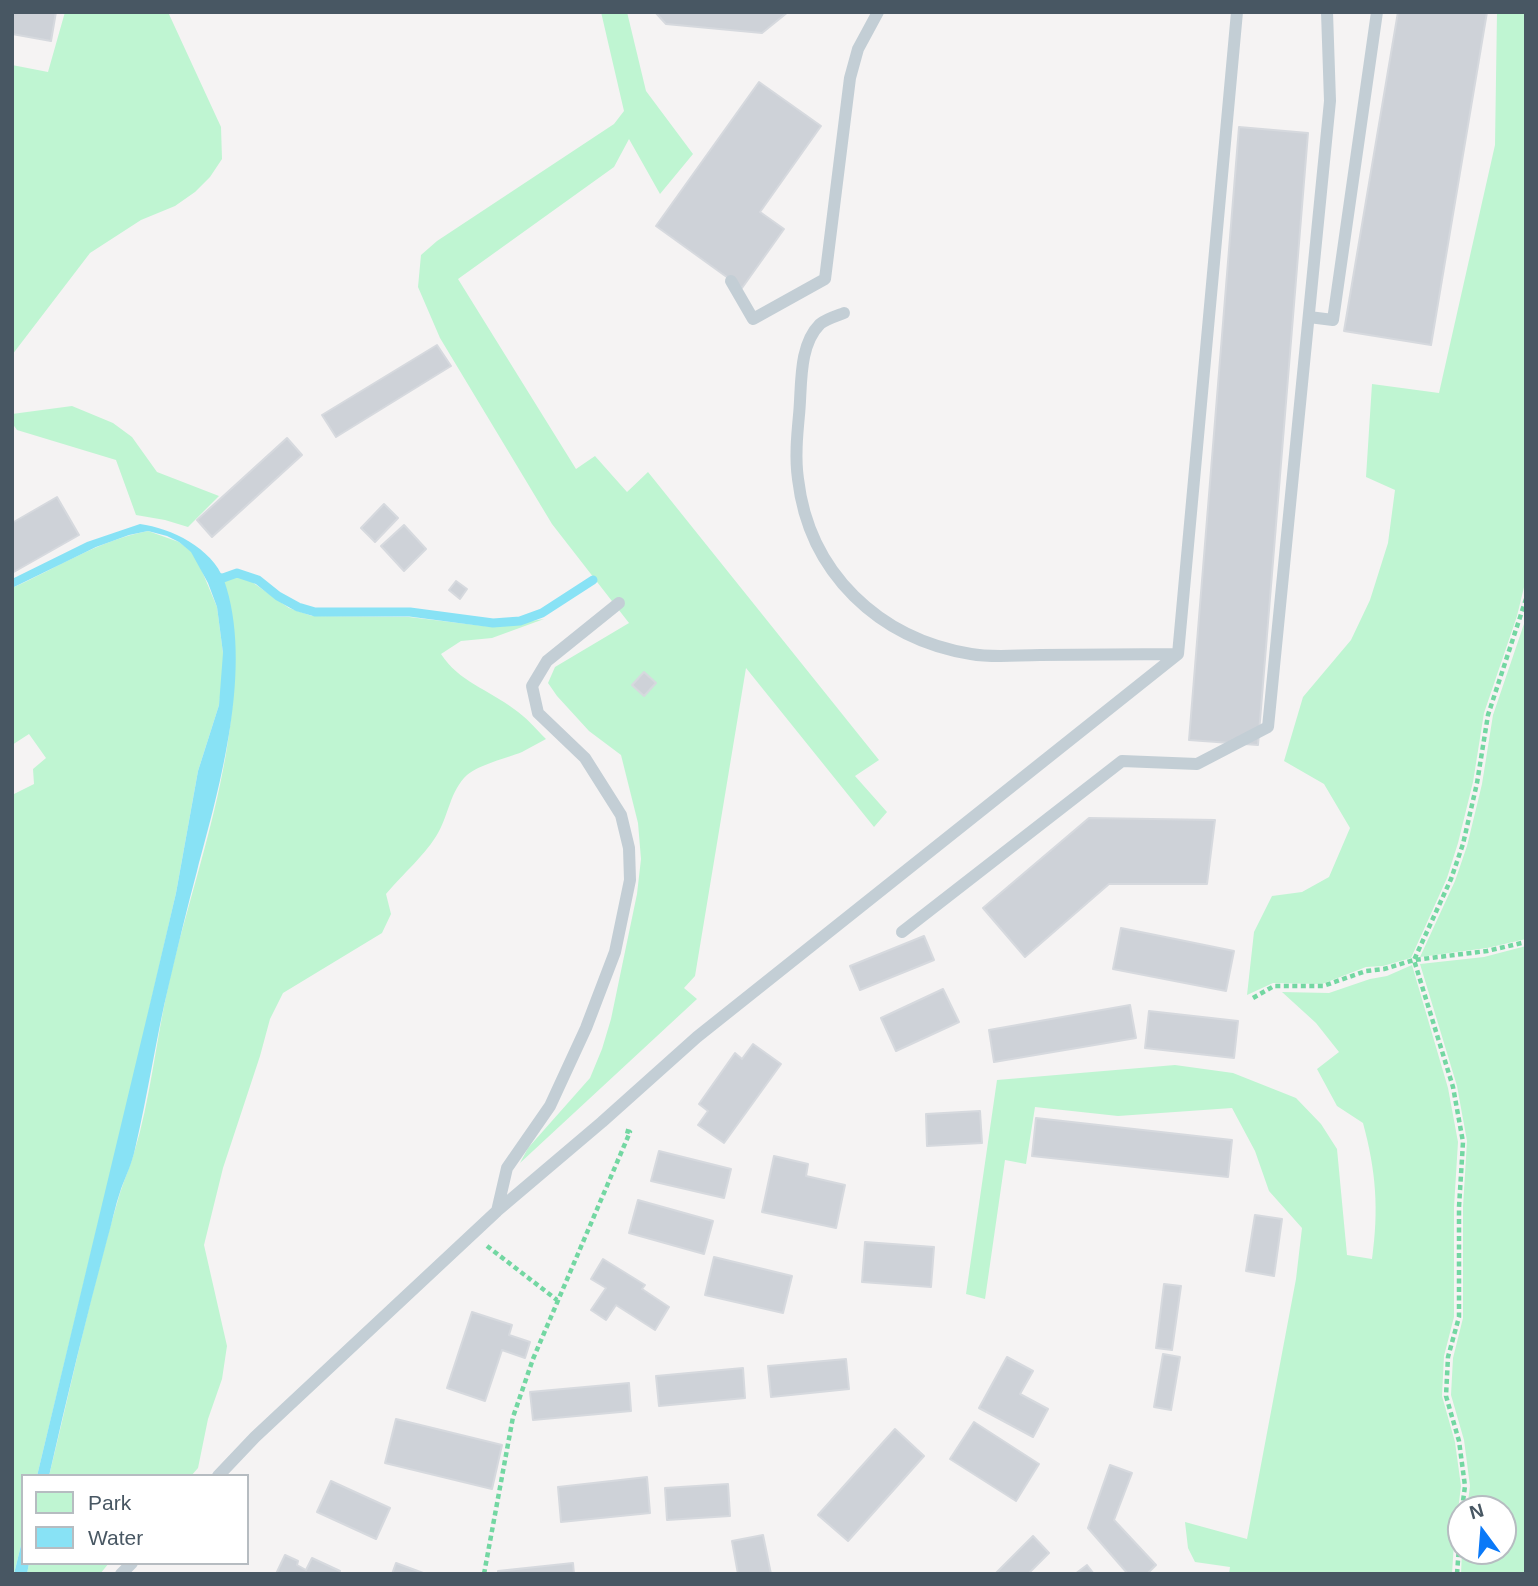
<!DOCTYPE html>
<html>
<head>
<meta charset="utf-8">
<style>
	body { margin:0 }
	#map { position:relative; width:1538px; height:1586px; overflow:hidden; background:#f5f3f3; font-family:Helvetica,sans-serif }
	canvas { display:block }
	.frame { position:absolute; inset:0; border:14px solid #485763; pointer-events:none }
	.legend { position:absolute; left:21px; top:1474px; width:228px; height:91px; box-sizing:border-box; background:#fff; border:2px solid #b6bcc1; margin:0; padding:9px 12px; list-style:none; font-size:21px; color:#485763 }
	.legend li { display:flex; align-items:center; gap:14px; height:35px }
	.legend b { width:35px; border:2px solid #b6bcc1 }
	.north { position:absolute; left:1447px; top:1495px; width:70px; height:70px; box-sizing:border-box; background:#fff; border:2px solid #b6bcc1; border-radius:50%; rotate:344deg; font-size:19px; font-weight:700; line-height:28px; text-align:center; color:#485763 }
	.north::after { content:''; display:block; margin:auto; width:24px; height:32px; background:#0a79f8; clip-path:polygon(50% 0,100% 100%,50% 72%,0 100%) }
</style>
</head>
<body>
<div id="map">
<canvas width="1538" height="1586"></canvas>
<div class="frame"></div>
<ul class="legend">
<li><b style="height:19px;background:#bff5d2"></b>Park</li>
<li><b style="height:19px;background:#88e2f5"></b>Water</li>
</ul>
<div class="north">N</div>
</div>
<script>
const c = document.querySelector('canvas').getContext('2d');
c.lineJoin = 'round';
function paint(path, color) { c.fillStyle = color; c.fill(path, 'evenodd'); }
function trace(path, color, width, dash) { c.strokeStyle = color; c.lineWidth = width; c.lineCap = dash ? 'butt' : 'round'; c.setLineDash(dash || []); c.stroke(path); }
paint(new Path2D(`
	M65,12H168L221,127L222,159L210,177L195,192L175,206L141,220L90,253L12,355V65L48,72Z
	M601,12H627L646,91L693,154L660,194L629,139L614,167L458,279L576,469L595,456L627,492L648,472L879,760L855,776L887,812L874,827L746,668L695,976L684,988L697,999L520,1163L528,1148L590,1078L602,1049L611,1019L637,894L641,859L638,823L621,755L589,731L557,696L548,683L555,667L629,623L552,524L440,338L418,287L421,255L437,241L614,124L624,111Z
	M1497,12H1526V579L1517,616L1484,713L1473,782L1458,843L1447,878L1411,958L1383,966L1366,967L1322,984L1273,983L1247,995L1254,932L1272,896L1302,892L1329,877L1350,828L1324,784L1284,761L1303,697L1351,640L1370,600L1388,543L1395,490L1366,477L1372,384L1439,393L1495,145Z
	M72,406L113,423L132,437L157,472L219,496L188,527L165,520L136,515L116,460L17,430L12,423V414Z
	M148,531L179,542L192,552L199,564L217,607L223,653V675L219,705L198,771L176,893L135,1071L37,1476H23V1537L14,1574H12V795L34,784L33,769L46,758L29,734L12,745V588C57,568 99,540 148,531Z
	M237,577L252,582L289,608L312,616L409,617L492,627L544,619L492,638L461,641L441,654C458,681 489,690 514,709C526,717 536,729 546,739C538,743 530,748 522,752C507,758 478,765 467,775C450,791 449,814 438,833C427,853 402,875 386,894L391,914L382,933L283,993L270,1019L260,1056L223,1168L204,1245L227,1346L222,1379L208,1419L198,1468L191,1476H49C72,1382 92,1286 120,1193C124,1180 130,1167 134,1153C150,1101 156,1041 168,987C198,855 259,714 223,578Z
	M1526,618V939L1487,948L1420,957L1455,881L1467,846L1482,784L1493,715Z
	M1526,946V1574H1461L1462,1551H1503V1509H1467L1470,1486L1464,1440L1451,1395L1453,1358L1463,1318V1207L1467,1141L1457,1086L1420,964L1484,957Z
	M1412,965L1448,1088L1458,1142L1454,1207V1317L1444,1356L1442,1396L1455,1442L1461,1486L1454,1543L1452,1574H1229L1230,1567L1195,1562L1188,1548L1185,1522L1247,1539L1296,1279L1302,1228L1269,1191L1255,1151L1232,1108L1118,1116L1035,1107L1026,1164L1005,1160L985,1299L966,1294L997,1080L1175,1065L1233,1073L1296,1098L1321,1124L1337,1149L1347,1255L1372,1259C1379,1209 1376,1171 1363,1123L1337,1106L1317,1069L1339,1052L1316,1023L1282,992L1329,993L1370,979L1387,976Z
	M29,1563H109L100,1574H27Z`), '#bff5d2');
paint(new Path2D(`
	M140,524C171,528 212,548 224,580C254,666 220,786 197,871C187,908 178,946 169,984C156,1038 148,1094 135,1149C132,1163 126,1176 121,1189C115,1206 112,1223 107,1240C86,1318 67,1397 49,1476H37L149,1008L176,893L198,771L219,705L223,653L217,607L208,583L191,552L179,542L167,536L148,531L129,535L96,547L12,588V579L87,542Z
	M23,1537V1563H29L27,1574H14Z`), '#88e2f5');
trace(new Path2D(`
	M212,577L223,578L237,573L258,580L278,596L298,607L315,612H410L493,623L520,621L542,613L593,580`), '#88e2f5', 9);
const building = new Path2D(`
	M12,12H56L51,41L12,34Z
	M655,12H788L762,33L666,24Z
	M1398,12H1487L1431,345L1344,331Z
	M759,82L821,126L760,212L784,229L742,288L656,226Z
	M1239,127L1308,133L1258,745L1189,740Z
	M437,345L451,366L336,437L322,415Z
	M287,438L302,455L212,537L197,520Z
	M57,497L79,535L12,573V523Z
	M384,504L398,518L375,542L361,528Z
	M404,525L426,549L404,571L381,546Z
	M456,581L467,589L460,599L449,590Z
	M644,672L656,683L644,696L632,685Z
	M1089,818L1215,820L1207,884H1109L1025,957L983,908Z
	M1121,928L1234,951L1226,991L1113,969Z
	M924,936L934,960L860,990L850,966Z
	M943,989L959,1022L896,1051L881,1018Z
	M1130,1005L1136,1038L994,1062L989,1030Z
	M1149,1011L1238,1021L1234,1058L1145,1048Z
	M753,1044L781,1064L724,1143L698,1125L708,1111L699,1104L735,1053L742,1059Z
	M980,1111L982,1143L927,1146L926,1114Z
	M1036,1118L1232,1140L1228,1177L1032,1156Z
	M659,1151L731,1169L724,1198L651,1181Z
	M774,1156L808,1164L806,1176L845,1185L836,1228L762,1212Z
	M638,1200L713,1221L704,1254L629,1233Z
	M1255,1215L1282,1219L1274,1276L1246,1271Z
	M865,1242L934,1247L931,1287L862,1282Z
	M714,1257L792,1276L783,1313L705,1295Z
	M603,1259L645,1285L642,1289L669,1307L655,1330L616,1305L606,1320L591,1310L606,1288L591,1279Z
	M1164,1284L1181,1286L1172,1350L1156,1348Z
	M472,1312L512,1325L509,1335L530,1342L525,1358L502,1350L485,1401L447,1388Z
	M1163,1354L1180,1357L1171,1410L1154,1407Z
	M1007,1357L1033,1371L1020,1394L1048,1409L1033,1437L979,1408Z
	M846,1359L849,1389L771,1397L768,1366Z
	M743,1368L745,1398L659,1406L656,1376Z
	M629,1383L631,1411L533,1420L530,1392Z
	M396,1419L502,1445L492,1489L385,1463Z
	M974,1422L1039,1464L1016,1501L950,1459Z
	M895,1429L924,1456L848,1541L818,1515Z
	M1110,1465L1132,1473L1114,1520L1156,1565L1147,1574H1128L1088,1528Z
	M647,1477L650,1513L561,1522L558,1487Z
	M331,1481L390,1508L376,1539L317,1512Z
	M728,1484L730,1516L667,1520L665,1488Z
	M763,1535L771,1574H738L732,1541Z
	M1033,1536L1049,1553L1028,1574H995Z
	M285,1555L298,1561L297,1565L306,1570L312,1558L340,1571L339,1574H276Z
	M396,1563L426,1574H392Z
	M573,1563L574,1574H498V1571Z
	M1087,1565L1094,1574H1075Z`);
paint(building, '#ced2d8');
trace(building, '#d6d9de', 2);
trace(new Path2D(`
	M1253,998L1274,986H1323L1366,971L1384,969L1414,960L1487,951L1526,942
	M487,1246L557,1300
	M1462,1509L1465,1486L1459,1441L1446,1396L1448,1357L1459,1317V1207L1463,1142L1453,1087L1414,960L1451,879L1463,844L1477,783L1488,715L1526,599
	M484,1574L513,1417L533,1359L630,1132L623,1130
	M1457,1574L1461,1520`), '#73d7a2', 4.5, [5, 3.5]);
trace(new Path2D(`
	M731,281L753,319L825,279L850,78L858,49L878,12
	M844,313C836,316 826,319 820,324C798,346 802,386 799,415C797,436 795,458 798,479C809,573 879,639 971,654C993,658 1018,655 1040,655C1086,655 1132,654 1178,654
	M1309,317L1333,320L1377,12
	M902,932L1122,761L1197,764L1268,727L1330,101L1327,12
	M497,1211L507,1168L550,1106L586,1028L615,952L630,880L629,848L621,815L585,758L538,713L532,686L547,661L619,603
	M218,1476L255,1437L497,1211L602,1122L697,1037L1178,654L1237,12
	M121,1574L132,1563`), '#c3ced5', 12);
</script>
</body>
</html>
